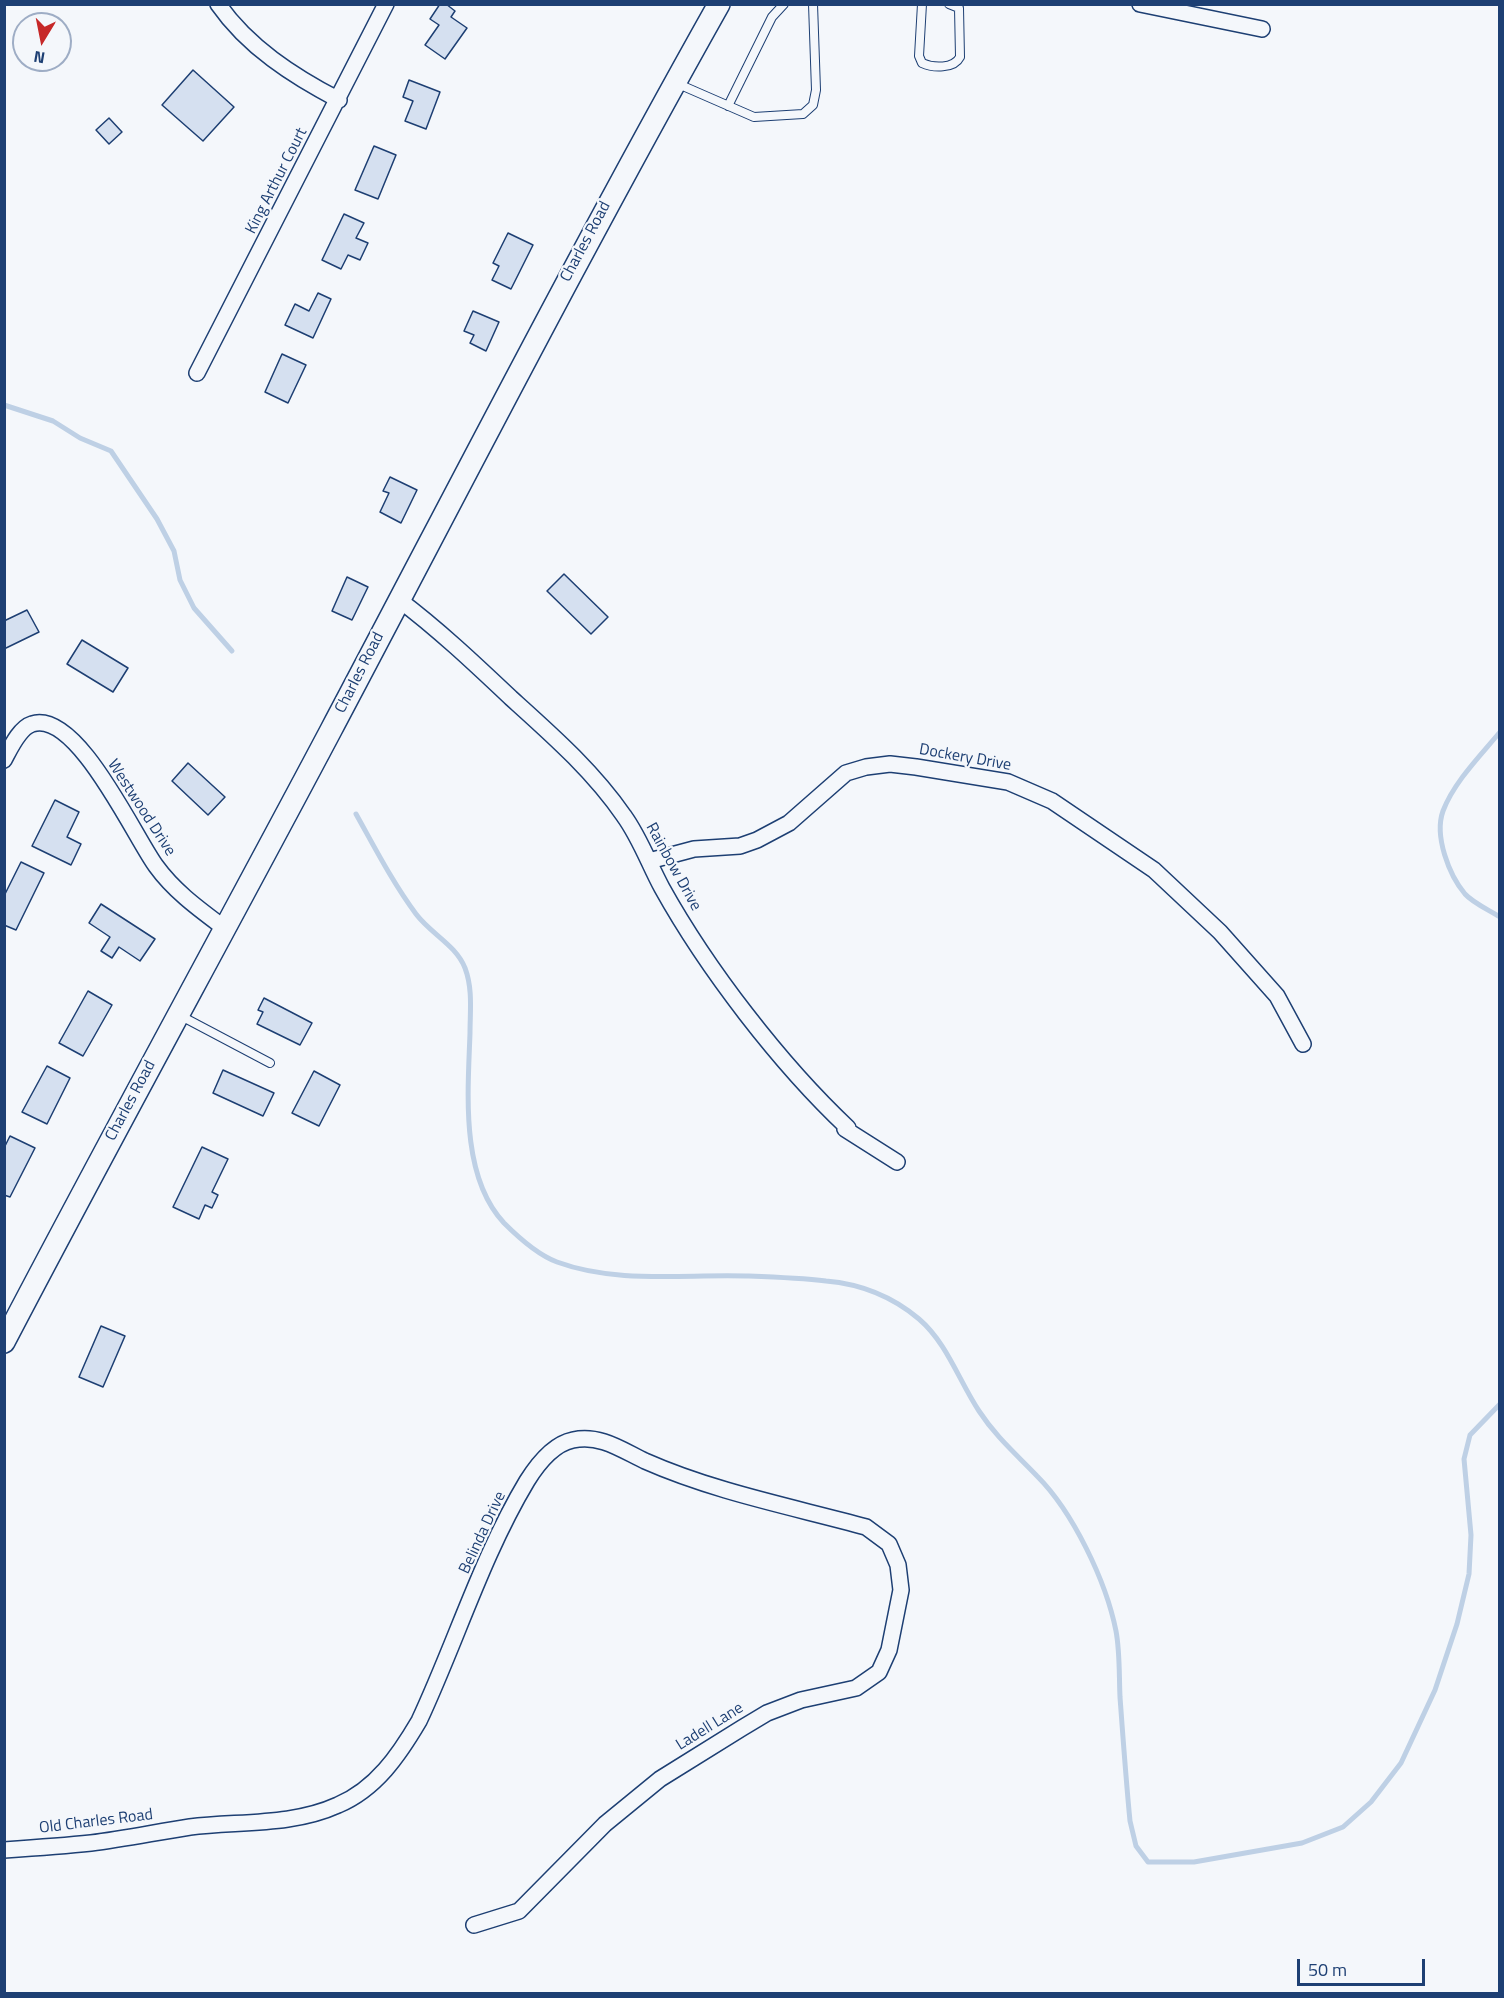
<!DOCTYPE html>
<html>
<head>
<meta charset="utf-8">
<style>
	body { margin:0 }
	#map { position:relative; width:1504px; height:1998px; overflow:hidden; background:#f4f7fb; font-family:"Titillium Web",sans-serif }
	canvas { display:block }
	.frame { position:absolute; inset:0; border:6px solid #1d3f73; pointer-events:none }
	.north { position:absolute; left:12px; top:12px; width:60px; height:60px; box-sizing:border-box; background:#f4f7fb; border:2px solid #9eadc5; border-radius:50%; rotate:190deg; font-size:16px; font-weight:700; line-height:24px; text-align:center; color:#1d3f73 }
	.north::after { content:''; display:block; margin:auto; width:21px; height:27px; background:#c62828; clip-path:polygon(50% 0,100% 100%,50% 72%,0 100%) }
	.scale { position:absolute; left:1297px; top:1959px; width:128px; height:27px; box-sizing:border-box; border:3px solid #1d3f73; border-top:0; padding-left:8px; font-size:18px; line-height:21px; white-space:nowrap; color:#1d3f73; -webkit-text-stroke:4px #f4f7fb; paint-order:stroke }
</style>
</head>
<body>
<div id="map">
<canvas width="1504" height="1998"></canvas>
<div class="frame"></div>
<div class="north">N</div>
<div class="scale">50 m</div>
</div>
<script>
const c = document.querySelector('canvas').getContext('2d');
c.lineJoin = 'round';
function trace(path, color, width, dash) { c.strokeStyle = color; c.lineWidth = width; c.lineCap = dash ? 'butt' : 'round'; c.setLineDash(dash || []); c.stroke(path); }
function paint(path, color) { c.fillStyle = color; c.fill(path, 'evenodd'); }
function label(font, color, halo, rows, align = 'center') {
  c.font = font + ' "Titillium Web",sans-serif'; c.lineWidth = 4.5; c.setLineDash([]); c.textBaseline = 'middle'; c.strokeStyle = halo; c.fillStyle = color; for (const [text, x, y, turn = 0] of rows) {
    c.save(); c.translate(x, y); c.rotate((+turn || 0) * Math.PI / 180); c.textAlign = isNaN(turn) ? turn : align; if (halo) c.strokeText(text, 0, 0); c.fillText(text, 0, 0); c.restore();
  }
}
trace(new Path2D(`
	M4,405L53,421L80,438L111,451L157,519L174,551L180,580L194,608L232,651
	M1500,732C1480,756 1454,782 1443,811C1434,836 1449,875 1465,894C1473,903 1489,910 1500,917
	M356,814C375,848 393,883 416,914C431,934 456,945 465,968C473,989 470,1012 470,1033C468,1092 460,1176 504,1223C518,1237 538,1255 557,1262C617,1284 683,1274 746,1276C772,1277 800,1278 826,1281C861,1284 893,1297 919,1319C947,1343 959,1381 979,1411C996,1437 1016,1454 1037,1476C1073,1512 1106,1581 1116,1631C1120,1652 1119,1676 1120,1697C1123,1738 1126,1780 1130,1821L1136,1846L1148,1862H1194L1302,1843L1343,1827L1371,1802L1401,1763L1435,1690L1457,1624L1469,1574L1471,1535L1464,1459L1470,1435L1500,1404`), '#bed0e5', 5);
const building = new Path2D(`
	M440,4H446L455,11L451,17L467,28L445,59L425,45L439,25L430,19Z
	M193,70L234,107L203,141L162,105Z
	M409,80L440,92L426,129L405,121L413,101L403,97Z
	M109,118L122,132L109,144L96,130Z
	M374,146L396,155L378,199L355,190Z
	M344,214L364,223L356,238L368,243L360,260L348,255L341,269L322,260Z
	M508,233L533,245L511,289L492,280L499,266L493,263Z
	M318,293L331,299L313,338L285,325L295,304L309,311Z
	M473,311L499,322L486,351L470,343L474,335L464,331Z
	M282,354L306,365L288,403L265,392Z
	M390,477L417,490L401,523L380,512L389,493L383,491Z
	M564,574L608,617L591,634L547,591Z
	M347,577L368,587L352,620L332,611Z
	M27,610L39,632L4,649V621Z
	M82,640L128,668L113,692L67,664Z
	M188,763L225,797L208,815L172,781Z
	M55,800L79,812L67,837L81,844L71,865L32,846Z
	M21,862L44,873L16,930L4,925V896Z
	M101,904L155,939L140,961L119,947L112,958L101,951L110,937L89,923Z
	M88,991L112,1005L83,1056L59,1043Z
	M264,998L312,1023L300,1045L257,1024L263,1012L258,1010Z
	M47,1066L70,1078L47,1124L22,1112Z
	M223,1070L274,1093L263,1116L213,1093Z
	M314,1071L340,1085L319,1126L292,1113Z
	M10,1136L35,1148L10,1197L4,1195V1148Z
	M202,1147L228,1159L212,1192L218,1195L212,1208L205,1205L199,1219L173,1207Z
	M101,1326L125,1336L103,1387L79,1377Z`);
paint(building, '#d5e0f0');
trace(building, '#1d3f73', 1.5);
const lane = new Path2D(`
	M922,4L919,56L922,63C933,68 954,69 960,57L959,8L949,4
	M676,83L754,117L803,114L813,105L816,90L813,4
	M728,106L772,17L784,4
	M181,1016L270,1063`);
const street = new Path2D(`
	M218,4C248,47 293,76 339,100
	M1140,4L1262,29
	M197,373L386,4
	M398,599C438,629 475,664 511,698C552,735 593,771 624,816C640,838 649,864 662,888C707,969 780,1064 848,1128L845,1129L897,1162
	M4,760C10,749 19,728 32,724C77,709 135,838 156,866C174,891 199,909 223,927
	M649,861L694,849L740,846L757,840L789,823L846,773L866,767L890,764L916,767L1008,782L1052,801L1154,870L1220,932L1277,996L1303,1044
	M4,1850C33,1848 62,1846 91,1843C124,1839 157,1832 190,1827C239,1821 292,1826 338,1805C376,1789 399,1755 419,1721C456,1642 482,1556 527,1481C537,1465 553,1444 573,1440C600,1434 622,1450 645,1461C715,1492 793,1507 866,1527L889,1544L898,1565L901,1590L889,1650L879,1672L856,1688L801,1700L767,1713L742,1728L660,1779L605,1824L519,1911L474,1925`);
const secondary = new Path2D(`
	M4,1342C111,1137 223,934 331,730C459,488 584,244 719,4`);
trace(lane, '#1d3f73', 10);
trace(street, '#1d3f73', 18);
trace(secondary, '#1d3f73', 24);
trace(lane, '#f4f7fb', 8);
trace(street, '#f4f7fb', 15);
trace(secondary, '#f4f7fb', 21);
label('16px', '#1d3f73', '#f4f7fb', [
	["King Arthur Court",277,181,-63],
	["Charles Road",586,242,-62],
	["Charles Road",360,673,-63],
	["Dockery Drive",965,758,10],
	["Westwood Drive",141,808,57],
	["Rainbow Drive",673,867,61],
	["Charles Road",131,1101,-62],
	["Belinda Drive",483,1533,-65],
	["Ladell Lane",710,1727,-32],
	["Old Charles Road",96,1822,-7]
]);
</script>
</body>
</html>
